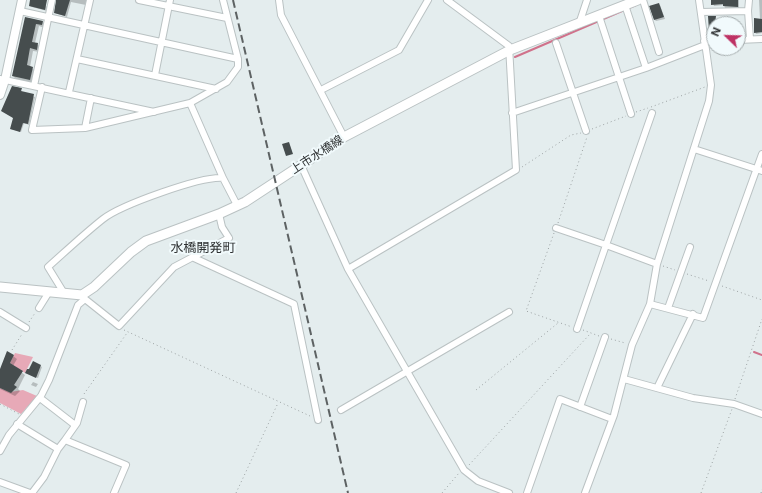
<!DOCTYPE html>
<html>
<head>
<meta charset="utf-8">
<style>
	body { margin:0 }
	#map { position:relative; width:762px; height:493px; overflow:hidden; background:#e4edee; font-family:Inter,sans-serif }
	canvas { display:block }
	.north { position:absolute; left:706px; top:16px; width:40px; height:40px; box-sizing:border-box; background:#f1fafc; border:1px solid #a3aaab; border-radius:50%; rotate:293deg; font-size:11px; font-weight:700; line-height:16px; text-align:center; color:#2e3132 }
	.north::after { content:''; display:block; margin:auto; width:14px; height:18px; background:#be3264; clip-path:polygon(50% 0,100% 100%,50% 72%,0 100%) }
</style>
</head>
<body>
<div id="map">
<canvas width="762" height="493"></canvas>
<div class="north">N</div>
</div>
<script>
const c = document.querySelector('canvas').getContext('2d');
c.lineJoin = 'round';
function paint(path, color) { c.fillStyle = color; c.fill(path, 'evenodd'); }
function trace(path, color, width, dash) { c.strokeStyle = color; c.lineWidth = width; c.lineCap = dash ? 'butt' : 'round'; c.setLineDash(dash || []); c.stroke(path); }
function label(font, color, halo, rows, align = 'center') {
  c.font = font + ' Inter,"Noto Sans JP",sans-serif'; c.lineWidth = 4; c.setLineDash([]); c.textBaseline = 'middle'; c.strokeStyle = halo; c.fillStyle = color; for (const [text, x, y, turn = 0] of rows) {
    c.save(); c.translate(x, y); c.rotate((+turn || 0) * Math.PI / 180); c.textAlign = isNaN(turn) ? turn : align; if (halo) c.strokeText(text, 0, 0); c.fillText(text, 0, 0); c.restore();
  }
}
paint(new Path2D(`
	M15,353L33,357L25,373L10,363Z
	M0,388L10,392L23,390L37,396L21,414L0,403Z`), '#e7a9b7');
paint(new Path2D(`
	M31,0H44L43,5L48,7L47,11L32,7L30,6Z
	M58,0H87L86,5L71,2L67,17L55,13Z
	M712,0H739V8H725L724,5L714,6Z
	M759,0H762V33L756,34L755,32L760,19Z
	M660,5L665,19L656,21L655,20Z
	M715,17L717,24H714V32H711L710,31Z
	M26,18L43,22L46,25L45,28L39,26L35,43L41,47L40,52L33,51L30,67L36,71L33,83L16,79L13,76Z
	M21,89L22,93L35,97L29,125L24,123L21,132L11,129L14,118L2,111Z
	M13,356L17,359L13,366L25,375L28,370L30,371L34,363L42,367L38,378L26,373L18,389L20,391L15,396L0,389V372Z
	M33,382L38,384L36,387L31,385Z`), '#0003');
trace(new Path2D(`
	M515,57L636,5
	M754,352L762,355`), '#d0728b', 2);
paint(new Path2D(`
	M30,0H47L45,10L29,6Z
	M56,0H70L65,16L54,13Z
	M711,0H738V7L723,6V4L711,5Z
	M659,3L664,17L654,20L649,6Z
	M708,16H716L714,31H709Z
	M25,17L43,21L42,25L36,24L32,42L38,43L37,50L30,48L27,65L33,67L30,80L12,76Z
	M754,18L762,19V32L754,33Z
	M12,86L22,88L21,91L34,94L28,124L23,123L20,132L10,129L13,118L1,111Z
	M289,142L293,154L286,156L282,144Z
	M7,351L14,355L10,363L23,371L14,385L17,387L11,393L0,388V369Z
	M33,361L41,365L36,378L25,373L27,369H29Z`), '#464d4e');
const minor = new Path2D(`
	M139,0L227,18
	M279,0L281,15L344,137
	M643,0L659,52
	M625,5L646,68
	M20,11L238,59
	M748,11L749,0
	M701,12L748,11L750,39
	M599,16L631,114
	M579,24L587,0
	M738,40L762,39
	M704,41H714
	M556,43L586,131
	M77,59L216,89
	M155,75L170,0
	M0,79L154,112
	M34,86L52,0
	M42,87L32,130L85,128L190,103L227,82L238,67V59L223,0
	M321,90L399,50L428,0
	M69,92L90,0
	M190,103L223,178
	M512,113L646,68L705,45
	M85,128L91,98
	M694,149L762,171
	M301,165L348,269L464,470L478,481L509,493
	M556,228L606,245L652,113
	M192,257L294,304L318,420
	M348,269L516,170L509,46L447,0
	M64,293L48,267C66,251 84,234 103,219C121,205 201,176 223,178L237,205
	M82,295L85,299L119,326L174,267L229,238L222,227L219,214
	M650,304L703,318L762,154
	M39,308L49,292
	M668,308L690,247
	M0,312L26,328
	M577,329L606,245L657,264
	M624,379L693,398L734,404L762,414
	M657,388L693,314
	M40,398L75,425
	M580,407L605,337
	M341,410L509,312
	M17,424L58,449L44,477L32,493
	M65,440L77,423L83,402
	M58,449L65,440L126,465L114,493
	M0,451L9,435L41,396L49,380L78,305L85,299
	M0,482L30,493
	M527,493L560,399L612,419
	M585,493L614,415L632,345L650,304L657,264L709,101L711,85L699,0`);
const tertiary = new Path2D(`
	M0,95L5,80L22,0`);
const secondary = new Path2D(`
	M0,287L82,295L94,287L131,252L146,241L219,214L245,202L344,137L510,50L638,0`);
trace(minor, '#bac2c3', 8);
trace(tertiary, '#bac2c3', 10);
trace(secondary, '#bac2c3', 11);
trace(new Path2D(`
	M651,107L705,87
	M636,112L648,108
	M592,129L626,116
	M522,167L571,135L581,133
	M558,223L587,137
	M554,233L526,311L572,327
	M663,266L675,270
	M687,274L709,281
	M722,286L762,300
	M29,322L35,313
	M124,330L310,416
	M583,330L599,336
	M611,339L625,343
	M12,350L22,334
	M476,390L558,323
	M84,394L127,333
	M735,399L762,319
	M0,404L19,414
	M469,465L590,334
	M236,493L278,403
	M442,493L459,473
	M701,493L732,409
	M761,493L762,489`), '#9ca2a3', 1, [1, 3]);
trace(minor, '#fff', 6);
trace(tertiary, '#fff', 8);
trace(secondary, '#fff', 9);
trace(new Path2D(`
	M233,0L348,493`), '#5d6263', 2, [8, 4]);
label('12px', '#2e3132', '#f1fafc', [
	["上市水橋線",317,155,-33]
]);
label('13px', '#2e3132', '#f1fafc', [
	["水橋開発町",203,248]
]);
</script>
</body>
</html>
